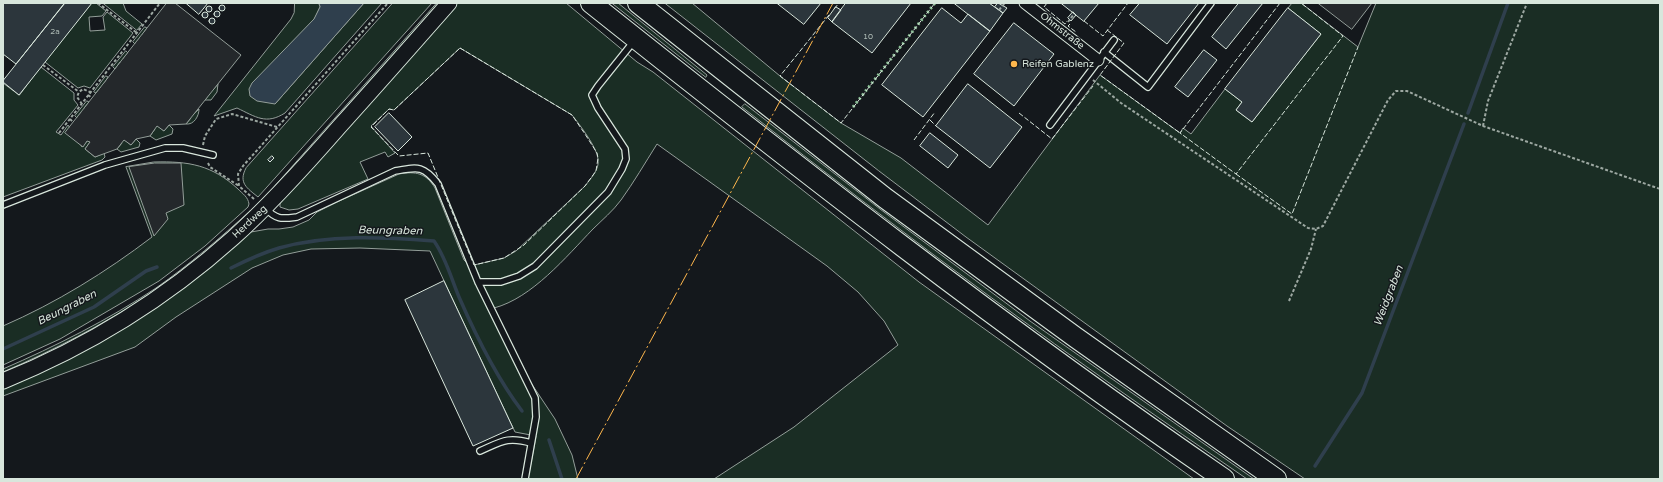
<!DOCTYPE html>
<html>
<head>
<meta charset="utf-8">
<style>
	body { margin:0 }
	#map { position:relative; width:1663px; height:482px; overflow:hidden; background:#14181c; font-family:"Varela Round",sans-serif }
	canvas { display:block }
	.frame { position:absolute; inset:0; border:4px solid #d8e6dc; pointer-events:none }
</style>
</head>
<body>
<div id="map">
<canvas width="1663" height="482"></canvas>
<div class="frame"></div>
</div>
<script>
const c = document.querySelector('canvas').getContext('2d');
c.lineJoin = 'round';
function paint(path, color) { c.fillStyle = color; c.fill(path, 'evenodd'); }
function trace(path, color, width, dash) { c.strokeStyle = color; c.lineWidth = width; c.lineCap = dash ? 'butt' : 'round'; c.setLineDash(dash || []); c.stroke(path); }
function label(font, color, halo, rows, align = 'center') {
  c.font = font + ' "Varela Round",sans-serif'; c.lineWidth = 3; c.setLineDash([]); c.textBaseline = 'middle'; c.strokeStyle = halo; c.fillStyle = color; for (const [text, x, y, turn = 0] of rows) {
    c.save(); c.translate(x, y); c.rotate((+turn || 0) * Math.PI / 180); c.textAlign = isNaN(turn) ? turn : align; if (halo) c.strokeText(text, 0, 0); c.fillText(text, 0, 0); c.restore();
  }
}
const green = new Path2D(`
	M92,3H96L106,11L102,16L89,17L90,31L105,30L103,17L107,12L133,33L90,88L84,86L78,88L45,62Z
	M103,3H123L126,11L142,24L137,30Z
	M295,3H319L320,7L275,104L364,3H382L285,113C266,125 256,117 237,108L214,116L291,19L294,13Z
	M393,3H432L258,197C247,188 238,183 246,168Z
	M437,3H440L315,144L266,196Z
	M458,3H566L637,62L653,72L919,282L1194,479H714L794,427L898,345L884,321L858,292L827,266L657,144C645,163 634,182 621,200C613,211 602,220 593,229C566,257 532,298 494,308L527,377L555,419L572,455L578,479H528L536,436L515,432L430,251L360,248L311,249L283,255L252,268L176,317L135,347L3,396V388L251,232L268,229H279L293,227L309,220L317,212L337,202L399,174C416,171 426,173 435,188L464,260L479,275L474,265L504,258L516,251L585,186L592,177C596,171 599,166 598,159C597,147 579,124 572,115L460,48L394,110L389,109L371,126L395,153L388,157L385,152L360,162L368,179L298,209L289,210L280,207V200Z
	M612,3H618L707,75L706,77Z
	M665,3H692L780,76L841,123L901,158L988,225L1100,75L1180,133L1183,128L1191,134L1225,89L1242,102L1236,110L1252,122L1321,34L1288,8L1292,3H1301L1358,47L1376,3H1660V479H1305L1227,426L966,237L879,171Z
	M145,27L147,28L142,35L213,90L218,84L217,92L211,100H205L210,93L140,38L135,44L133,42Z
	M126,51L128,53L123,59L193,115L199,109C199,116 194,125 186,124L191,118L120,62L115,69L113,67Z
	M41,67L74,93V100L78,105L56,132L61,135L68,125L82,147L88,140L90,142L85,149L95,157L104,153L105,157L102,160L3,197V83L19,95Z
	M106,76L108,77L104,84L164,131L169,125L173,129L172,134L156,140L150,136L155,129L101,87L96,93L94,92Z
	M87,101L89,102L84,108L131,145L136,139L140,143L139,147L121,152L117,149L122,143L82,112L77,118L75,116Z
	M745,104L880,209L1030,321L1254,479H1247C1074,361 906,237 742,107Z
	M154,162C189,161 212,165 238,189C243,194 248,197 249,204L248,207L205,246L159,281L60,339L3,365V326C56,303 106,272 152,237L126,167Z
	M250,211V213C218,242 185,272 149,295C102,325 54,350 3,372V369C56,346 108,320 156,288C189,265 220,238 250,211Z`);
paint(green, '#1a2d24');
trace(green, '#939e99', 1);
const parking = new Path2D(`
	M167,3H175L241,55L186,124L169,125L164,131L157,126L150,136L136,139L131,145L124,140L117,149L95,157L85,149L90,142L87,141L83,147L65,133Z
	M1318,3H1372L1352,29Z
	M155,163H181L184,205L166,213L168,219L154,236L129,167Z`);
paint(parking, '#24282b');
trace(parking, '#939e99', 1);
const water = new Path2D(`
	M319,3H364L275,104L257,101L250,96L249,89L252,83L314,19L320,7Z`);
paint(water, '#2f3f4d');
trace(water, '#939e99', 1);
trace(new Path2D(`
	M1468,113L1508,3
	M231,268C247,260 262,253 279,248C329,234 383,237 434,241C446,258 451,278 459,297C476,336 496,377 522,411
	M3,349L94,307L146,271L157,267
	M549,440L562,479
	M1315,466L1362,393L1464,124`), '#2f3f4d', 3.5);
const building = new Path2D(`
	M3,3H65L16,64L3,54Z
	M65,3H92L19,95L3,82V81Z
	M186,3H208L199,14Z
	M777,3H821L804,24Z
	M846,3H911L872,53L832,22Z
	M954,3H989L1003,13L990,31Z
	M998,3L1007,8L1003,13L995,7Z
	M1061,3H1099L1084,21Z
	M1140,3H1199L1167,44L1130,15Z
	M1239,3H1263L1226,49L1212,37Z
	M219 8a3 3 0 1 1 6 0a3 3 0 1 1-6 0Z
	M206 9a3 3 0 1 1 6 0a3 3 0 1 1-6 0Z
	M836,7L841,10L832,22L828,18Z
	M942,8L961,23L968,14L990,31L923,117L882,85Z
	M1288,8L1321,34L1252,122L1236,110L1242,102L1225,89Z
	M214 14a3 3 0 1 1 6 0a3 3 0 1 1-6 0Z
	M202 15a3 3 0 1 1 6 0a3 3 0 1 1-6 0Z
	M1073,12L1076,15L1071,21L1068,18Z
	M209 21a3 3 0 1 1 6 0a3 3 0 1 1-6 0Z
	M1014,23L1054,54L1014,106L974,74Z
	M1204,50L1217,60L1188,97L1175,87Z
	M968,84L1022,127L990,168L936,126Z
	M389,113L412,137L398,151L375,127Z
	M930,133L958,155L948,168L920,146Z
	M272,156L274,158L270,162L268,160Z
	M444,281L513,428L473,446L405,300Z`);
paint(building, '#2c363c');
trace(building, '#d8e6dc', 1);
const service = new Path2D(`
	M1104,52L1148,87L1211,3
	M1050,125L1114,40
	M3,205L105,165L165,148H183L213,155
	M265,208C277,220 281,219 297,217L395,171C418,167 423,165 438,184L478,282L535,398L536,417L525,479
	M478,282H501L519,276L535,266L608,192L622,169L626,159L625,149L598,108L592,95L598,86L634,41
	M480,451C501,442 507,436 531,443`);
const minor = new Path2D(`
	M1025,3L1098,60`);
const secondary = new Path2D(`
	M3,381C87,347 166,298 233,238C271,204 305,166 339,127C376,86 413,44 449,3`);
const motorway = new Path2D(`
	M591,3C797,167 1006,330 1224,479
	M638,3L885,198L1075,337L1276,479`);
trace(service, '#d8e6dc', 8);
trace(minor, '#d8e6dc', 13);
trace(secondary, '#d8e6dc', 17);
trace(motorway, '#d8e6dc', 22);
trace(new Path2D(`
	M98,3L137,33
	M999,10L1005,3
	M1068,22L1074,14
	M43,65L79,92
	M1093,80L1121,103L1308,228L1316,229L1323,226L1388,100L1396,91H1407L1483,126L1660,189
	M88,95L92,98
	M82,104L77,97L79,92L83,89L90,92
	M70,119L73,122
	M1483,126L1488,101L1527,3
	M59,133L160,3
	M203,145L205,136L216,119L232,114L277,127
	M208,163L210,167L239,186
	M254,199L239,186L238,174L243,166L388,3
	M1289,301L1311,249L1316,229`), '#9da8a2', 2, [3, 2]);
trace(service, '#14181c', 5.5);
trace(minor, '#14181c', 11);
trace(secondary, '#14181c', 15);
trace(motorway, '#14181c', 20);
trace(new Path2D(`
	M853,107L935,3`), '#8ac095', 3, [2, 3]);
trace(new Path2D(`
	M1047,3L1044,7L1065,24L1067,21
	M1280,3L1180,133L1236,174L1343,36L1301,3
	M834,9L839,3
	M829,15L780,76L841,123L935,3
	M1084,21L1103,36L1128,3
	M1070,24L1068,26L1076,32
	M1107,30L1124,43L1100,75L1180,133
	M460,48L572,115L585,134L597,153L598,158L596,171L585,186L524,245L504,258L474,265L428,153L399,156L371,127L389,109L394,110Z
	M1019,113L1052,139L1093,86
	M930,120L936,126
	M914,140L935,112
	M1236,174L1292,214L1358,47`), '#d8e6dc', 1, [5, 2]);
trace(new Path2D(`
	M576,479L833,3`), '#ffb74d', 1, [14, 3, 2, 3]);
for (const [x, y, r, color] of [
	[1014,64,4,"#ffb74d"]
]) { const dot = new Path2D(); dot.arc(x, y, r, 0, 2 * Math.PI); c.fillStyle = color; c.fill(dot); trace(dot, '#14181c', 1.5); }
label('8px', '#adbab4', null, [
	["2a",55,32],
	["10",868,37]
]);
label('10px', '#d8e6dc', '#14181c', [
	["Ohmstraße",1062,31,38],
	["Herdweg",250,222,-43]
]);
label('10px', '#d8e6dc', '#14181c', [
	["Reifen Gablenz",1022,64]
], 'left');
label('italic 11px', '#d8e6dc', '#14181c', [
	["Beungraben",390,231,1],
	["Weidgraben",1389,296,-69],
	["Beungraben",67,308,-27]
]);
</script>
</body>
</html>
